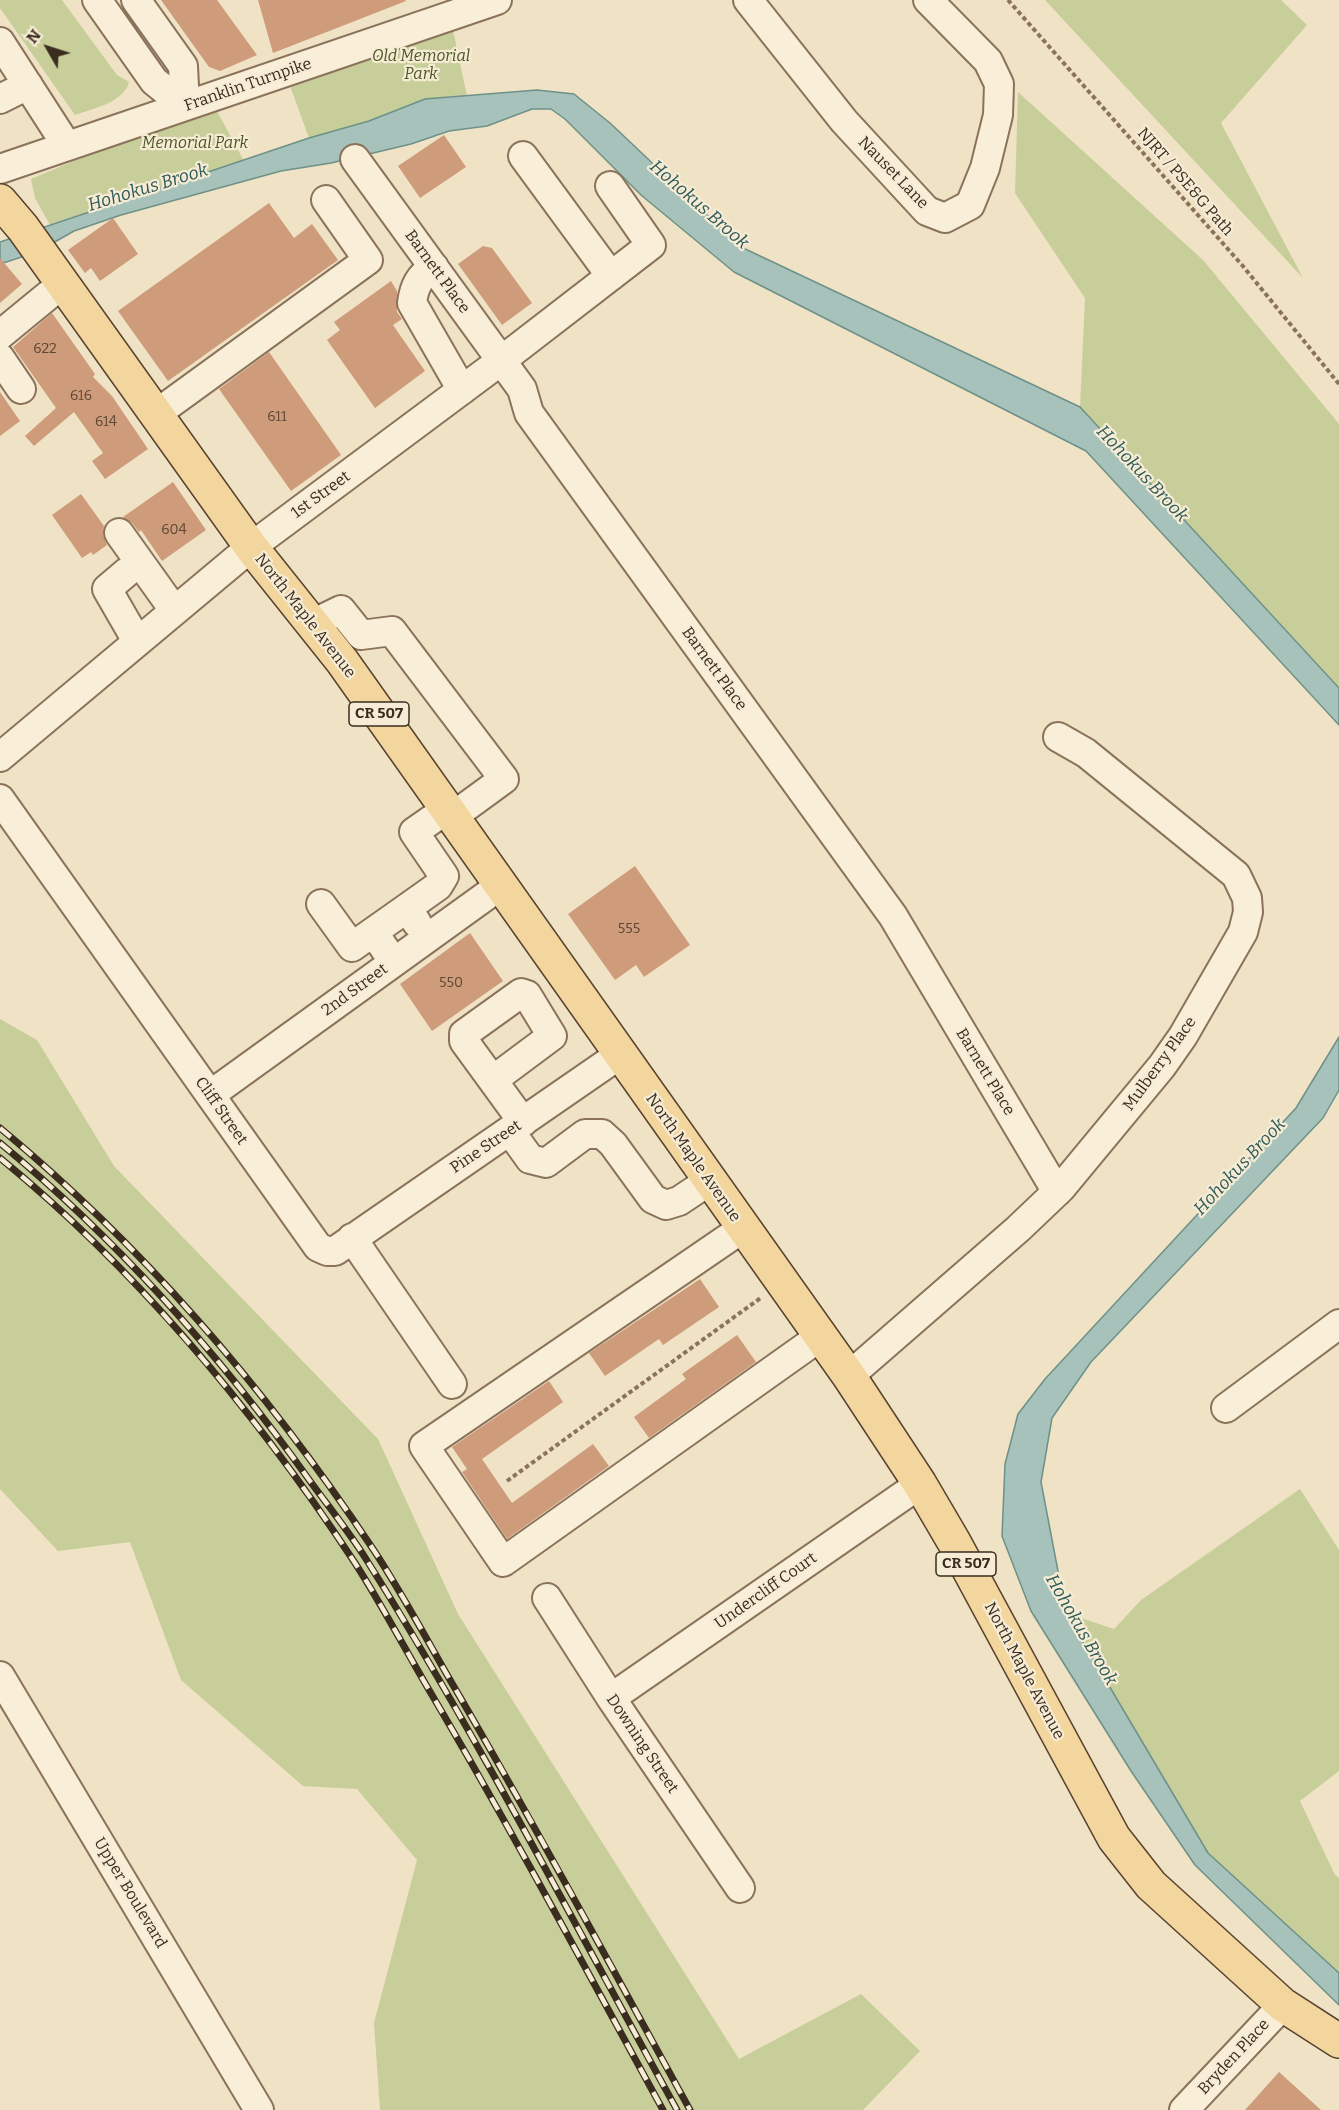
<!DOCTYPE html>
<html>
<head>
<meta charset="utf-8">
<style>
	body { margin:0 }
	#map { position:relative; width:1339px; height:2110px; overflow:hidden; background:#efe2c5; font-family:Bitter,serif }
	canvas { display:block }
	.north { position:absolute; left:18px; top:18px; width:60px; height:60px; -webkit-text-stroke:4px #f6ecd5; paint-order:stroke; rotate:309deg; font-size:16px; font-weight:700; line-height:24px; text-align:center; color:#3a2c1f }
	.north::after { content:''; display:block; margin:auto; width:21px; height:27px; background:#3a2c1f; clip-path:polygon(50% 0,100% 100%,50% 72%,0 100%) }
</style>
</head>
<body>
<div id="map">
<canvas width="1339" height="2110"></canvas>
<div class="north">N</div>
</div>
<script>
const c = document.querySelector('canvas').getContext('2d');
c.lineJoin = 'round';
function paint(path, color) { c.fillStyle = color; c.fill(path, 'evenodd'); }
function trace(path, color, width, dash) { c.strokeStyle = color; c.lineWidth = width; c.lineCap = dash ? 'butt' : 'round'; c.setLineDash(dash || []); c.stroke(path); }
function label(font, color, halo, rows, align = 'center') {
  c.font = font + ' Bitter,serif'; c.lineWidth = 4.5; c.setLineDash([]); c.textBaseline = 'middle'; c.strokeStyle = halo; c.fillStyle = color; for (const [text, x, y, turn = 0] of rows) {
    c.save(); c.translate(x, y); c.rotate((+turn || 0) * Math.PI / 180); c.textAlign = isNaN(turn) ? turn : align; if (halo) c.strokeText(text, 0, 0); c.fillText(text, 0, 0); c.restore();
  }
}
paint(new Path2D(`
	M0,0H62L117,75L129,82C123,103 94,108 75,115L0,8Z
	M1045,0H1281L1307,25L1221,123L1303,278Z
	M450,16L467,96L455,97L309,138L285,72Z
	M1018,92L1203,260L1339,424V688L1080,407L1085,298L1015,193Z
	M210,98L244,161L50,225L35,198L31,179L188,113Z
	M0,1019L37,1040L114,1166L378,1439L458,1614L739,2059L861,1994L920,2051L863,2110H380L374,2023L417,1860L357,1789L303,1786L181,1680L130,1542L58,1551L0,1489Z
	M1300,1489L1339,1550V1771L1300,1801L1335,1875L1339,1878V1973L1208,1853L1066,1613L1114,1629L1141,1600Z`), '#c8ce99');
const water = new Path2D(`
	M537,90L574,94L610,123L741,247L1080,407L1339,688V725L1086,451L734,272L641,195L565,119L551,109H532L487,126L449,131L411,144L331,163L281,171L121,215L74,231L37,252L0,264V242L309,138L369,121L425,99Z
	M1339,1037V1090L1323,1118L1091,1362L1052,1418L1041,1482L1066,1613L1208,1853L1339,1973V2005L1195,1865L1131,1771L1031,1611L1002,1536L1005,1464L1018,1414L1045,1379L1296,1108Z`);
paint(water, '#a7c2ba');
trace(water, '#6d9188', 1.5);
paint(new Path2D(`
	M161,0H217L257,55L220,71L209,67Z
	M258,0H405L406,1L273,53Z
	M444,135L466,167L420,198L398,166Z
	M269,203L294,238L312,224L338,260L168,381L118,311Z
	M113,218L138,254L100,281L91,268L85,273L68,250Z
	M483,246L492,248L532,303L502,325L458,264Z
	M0,258L22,284L0,303Z
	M391,281L397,291V312L402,319L393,325L425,371L375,408L327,340L340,330L334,322Z
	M52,313L95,374L93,377L112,396L148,449L105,479L92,461L103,453L74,412L34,446L25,436L56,408L13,347Z
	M269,352L341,455L291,491L219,389Z
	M0,392L20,421L0,436Z
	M173,482L206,530L162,561L141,530L139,532L132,523L123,517Z
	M81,494L104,526L103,535L107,545L93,555L91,552L82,558L52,515Z
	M635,866L690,945L644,977L636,965L615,980L568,914Z
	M470,933L503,981L432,1031L400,984Z
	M700,1279L719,1307L663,1345L659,1339L605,1376L589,1353Z
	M737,1335L756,1362L649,1438L634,1417L686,1379L682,1374Z
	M549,1381L563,1402L482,1459L512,1503L593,1444L609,1466L507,1539L462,1472L467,1469L452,1447Z
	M1279,2072L1321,2110H1245Z`), '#ce9c7b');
const minor = new Path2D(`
	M97,0L154,81L185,106
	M136,0L183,66L185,106
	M748,0L844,121L927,211L945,218L970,205L985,168L998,115L999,84L988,61L928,0
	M0,42L67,146
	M0,99L28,85
	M523,156L611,276
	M355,159L522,389L529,413L893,916L1057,1192
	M0,169L497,0
	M434,267C419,276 414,287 412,303L462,390
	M0,335L62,284
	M0,358L21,389
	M156,414L368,260L326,200
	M119,533L174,610
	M127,572L107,589L137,641
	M312,624L341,610L361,635L392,631L504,779L452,817
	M0,757L251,547L502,360L651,245L610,186
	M0,799L318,1247L327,1251H335L619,1055
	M321,904L352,947L373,932
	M407,908L438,886L444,876L414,832L447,809
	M394,962L373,932L407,908L417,923
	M493,1080L552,1036L527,995L521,993L464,1034V1041L523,1122
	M210,1095L501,885
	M510,1131L530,1159L546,1163L585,1134H602L613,1144L653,1199L666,1205L679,1201L709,1181
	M743,1228L424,1446L503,1562L821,1336
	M352,1238L452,1384
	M849,1376L1018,1229L1061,1188L1162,1066L1183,1036L1243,932L1248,912L1247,898L1236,875L1086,753L1058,737
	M1226,1408L1339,1324
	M547,1598L611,1698L740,1888
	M0,1676L259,2110
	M611,1698L920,1484
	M1184,2110L1283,2005`);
const major = new Path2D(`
	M0,201L23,228L251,547L342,661L849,1376L920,1484L954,1542L1114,1838L1151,1885L1283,2005L1339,2041`);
trace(minor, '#8b735b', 32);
trace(major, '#58422f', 36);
trace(new Path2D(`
	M1008,0L1242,265L1339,384
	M507,1481L762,1297`), '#8b735b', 4, [4.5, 3]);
trace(minor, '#f9efd9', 28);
trace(major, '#f2d69d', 33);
const rail = new Path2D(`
	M0,1128C145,1248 269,1393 373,1549C402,1593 427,1640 453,1685C535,1825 612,1968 690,2110
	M0,1143C119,1241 221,1356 310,1481C329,1507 349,1532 366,1559C478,1737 575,1925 677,2110
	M0,1158C138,1271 257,1414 355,1563C382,1605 406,1651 432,1695C512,1831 587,1971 663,2110`);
trace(rail, '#3a2c1f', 7);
trace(rail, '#f6ecd5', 4.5, [14]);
label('14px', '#5f4836', null, [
	["622",45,349],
	["616",81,396],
	["611",277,417],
	["614",106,422],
	["604",174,530],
	["555",629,929],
	["550",451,983]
]);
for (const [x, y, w] of [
	[379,714,60],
	[966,1564,60]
]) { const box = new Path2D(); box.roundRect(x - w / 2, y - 12, w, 24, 4.5); c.fillStyle = '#f6ecd5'; c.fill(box); trace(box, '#3a2c1f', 1.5); }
label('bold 15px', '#3a2c1f', null, [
	["CR 507",379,714],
	["CR 507",966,1564]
]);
label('italic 16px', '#4b5725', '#f6ecd5', [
	["Old Memorial",421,57],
	["Park",421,75],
	["Memorial Park",195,144]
]);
label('16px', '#3a2c1f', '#f6ecd5', [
	["Franklin Turnpike",248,85,-19],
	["Nauset Lane",893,173,46],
	["NJRT / PSE&G Path",1185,182,49],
	["Barnett Place",437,272,54],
	["1st Street",321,495,-36],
	["North Maple Avenue",305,616,52],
	["Barnett Place",714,669,54],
	["2nd Street",355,990,-36],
	["Mulberry Place",1160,1064,-54],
	["Barnett Place",985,1072,59],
	["Cliff Street",221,1111,55],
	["Pine Street",486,1147,-34],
	["North Maple Avenue",693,1158,55],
	["Undercliff Court",766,1591,-35],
	["North Maple Avenue",1024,1671,62],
	["Downing Street",642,1744,56],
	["Upper Boulevard",130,1893,59],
	["Bryden Place",1234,2057,-47]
]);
label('italic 18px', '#2e5a57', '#f6ecd5', [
	["Hohokus Brook",148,188,-17],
	["Hohokus Brook",699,205,41],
	["Hohokus Brook",1142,474,47],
	["Hohokus Brook",1240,1167,-47],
	["Hohokus Brook",1081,1630,60]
]);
</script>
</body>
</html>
